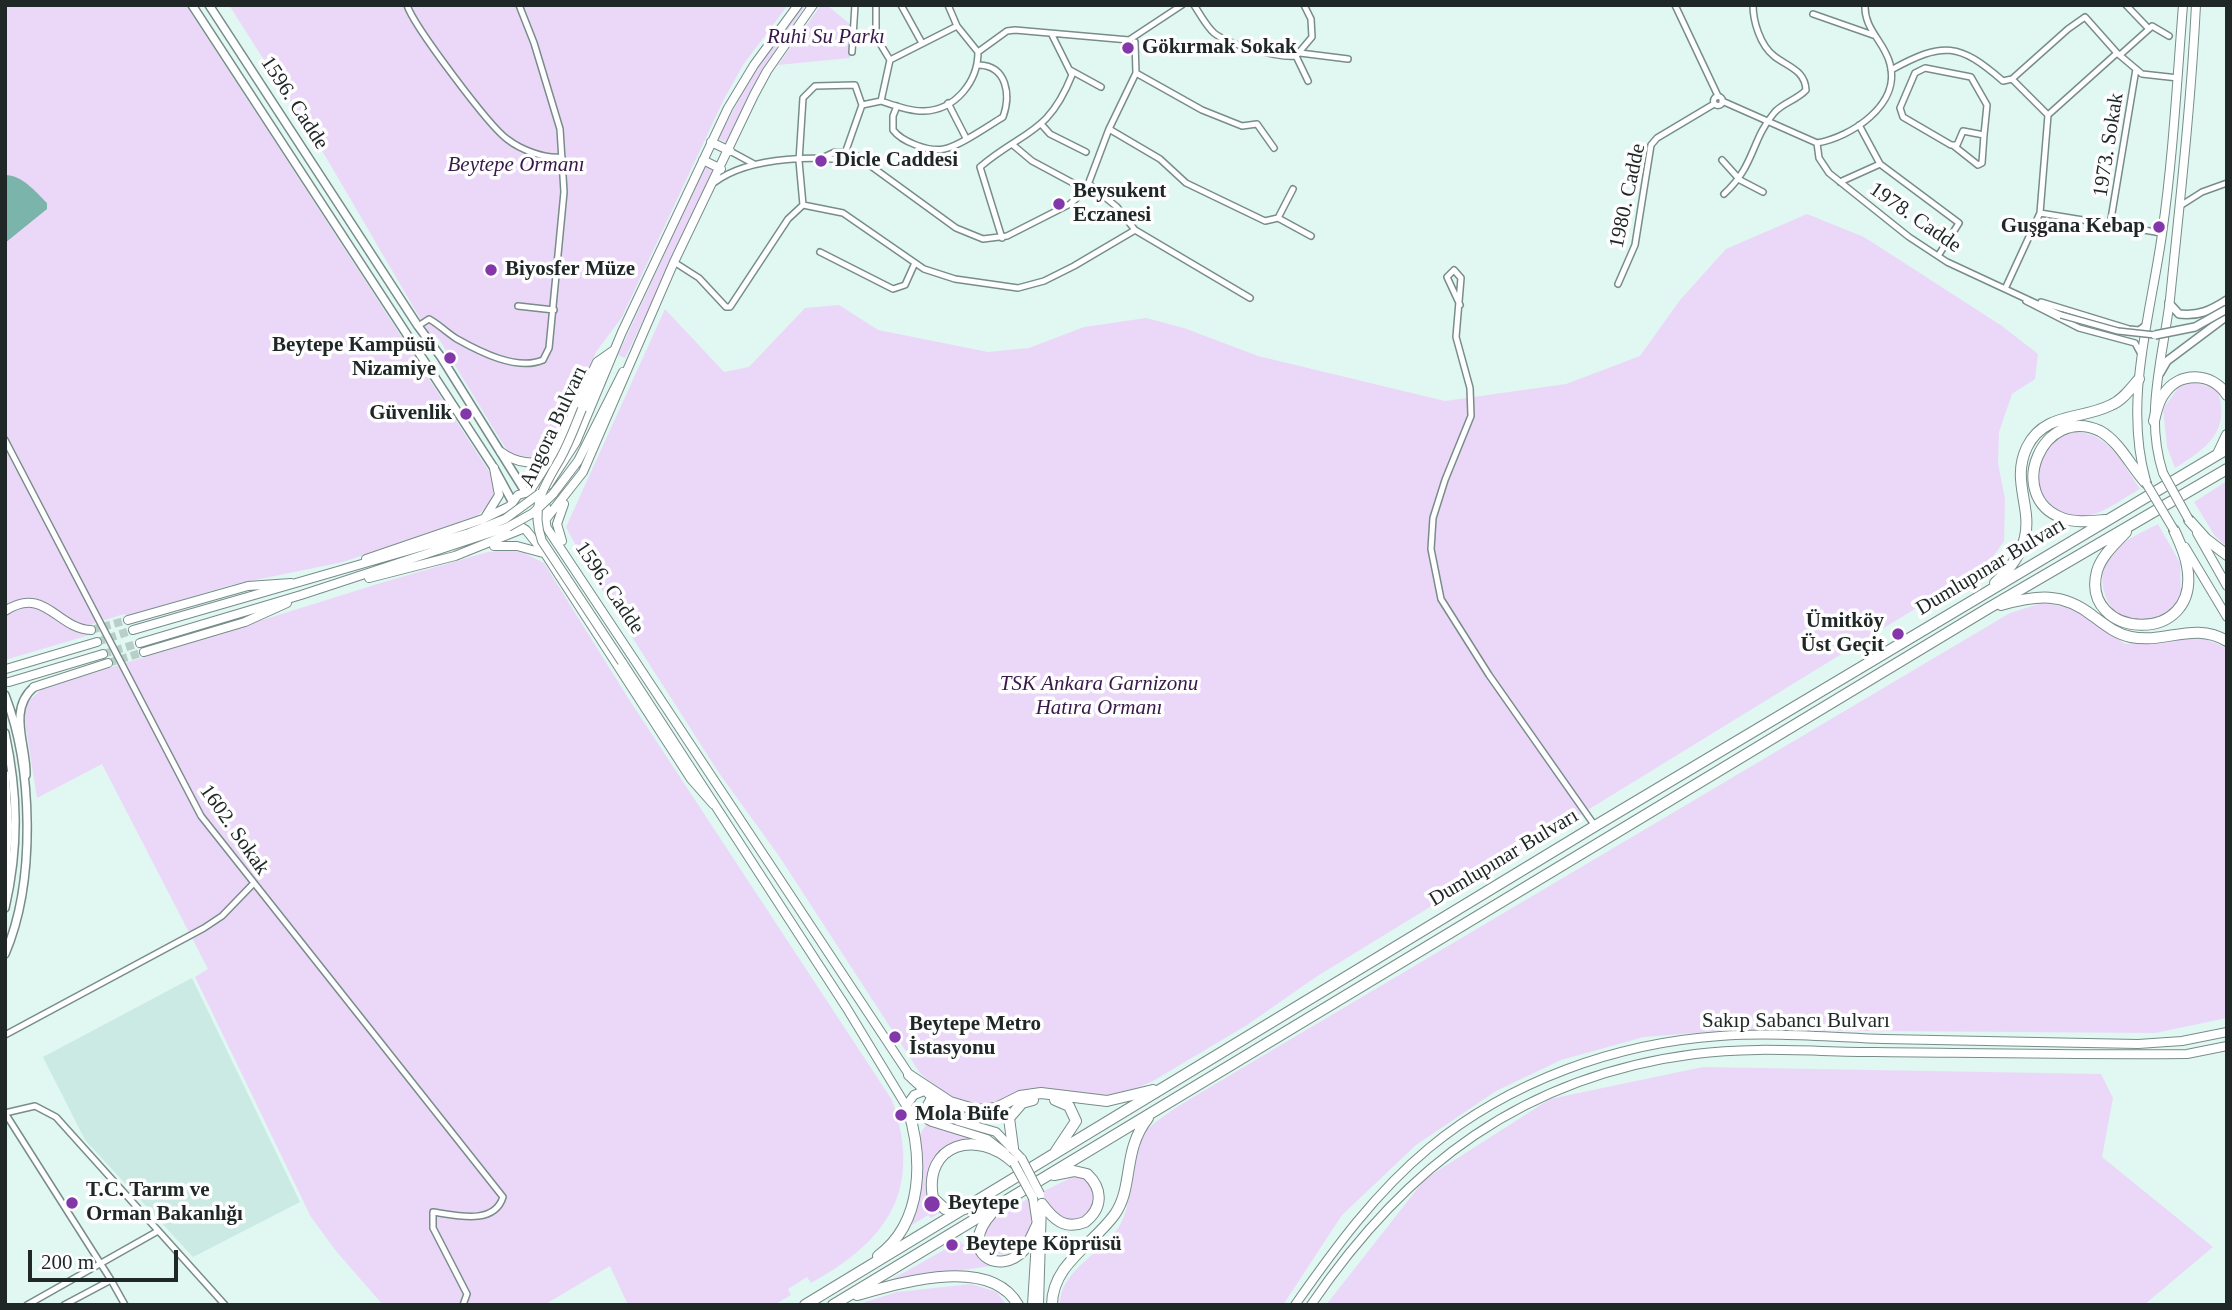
<!DOCTYPE html>
<html>
<head>
<meta charset="utf-8">
<style>
	body { margin:0 }
	#map { position:relative; width:2232px; height:1310px; overflow:hidden; background:#e0f7f2; font-family:"Times New Roman",serif }
	canvas { display:block }
	.frame { position:absolute; inset:0; border:7px solid #202827; pointer-events:none }
	.scale { position:absolute; left:28px; top:1250px; width:150px; height:32px; box-sizing:border-box; border:4px solid #202827; border-top:0; padding-left:9px; font-size:21px; line-height:24px; white-space:nowrap; color:#202827; -webkit-text-stroke:5px #fefefe; paint-order:stroke }
</style>
</head>
<body>
<div id="map">
<canvas width="2232" height="1310"></canvas>
<div class="frame"></div>
<div class="scale">200 m</div>
</div>
<script>
const c = document.querySelector('canvas').getContext('2d');
c.lineJoin = 'round';
function paint(path, color) { c.fillStyle = color; c.fill(path, 'evenodd'); }
function trace(path, color, width, dash) { c.strokeStyle = color; c.lineWidth = width; c.lineCap = dash ? 'butt' : 'round'; c.setLineDash(dash || []); c.stroke(path); }
function label(font, color, halo, rows, align = 'center') {
  c.font = font + ' "Times New Roman",serif'; c.lineWidth = 7; c.setLineDash([]); c.textBaseline = 'middle'; c.strokeStyle = halo; c.fillStyle = color; for (const [text, x, y, turn = 0] of rows) {
    c.save(); c.translate(x, y); c.rotate((+turn || 0) * Math.PI / 180); c.textAlign = isNaN(turn) ? turn : align; if (halo) c.strokeText(text, 0, 0); c.fillText(text, 0, 0); c.restore();
  }
}
paint(new Path2D(`
	M192,978L300,1202L193,1257L85,1140L43,1057Z`), '#cbeae4');
paint(new Path2D(`
	M5,5H186L492,476C496,497 492,502 477,516L343,562L231,585L128,616L124,614L89,625L93,634L5,660Z
	M229,5H788L743,65L724,99L622,317L596,352L578,397L550,453L537,458L509,454L439,339L428,332L327,159Z
	M803,5H806L761,71L728,143L718,139L751,77Z
	M821,5H827L851,25L848,45L851,48L850,58L778,65Z
	M705,166L715,171L625,358L618,355Z
	M1807,214L1864,237L2002,326L2038,354L2035,379L2012,394L1999,432L1998,463L2005,499L2004,541L1988,564L1316,977L1247,1025L1153,1081L1109,1100L1048,1092L982,1107L951,1100L920,1073L779,856L719,773L586,565L566,527L665,309L724,372L749,367L805,308L839,305L878,330L988,352L1029,348L1084,327L1146,318L1184,328L1258,356L1445,401L1566,384L1640,356L1680,300L1726,249Z
	M2193,382L2217,389C2232,431 2206,449 2175,468L2167,447L2163,409L2178,388Z
	M2071,431C2110,433 2120,460 2140,489C2125,497 2103,514 2086,516C2034,522 2019,453 2071,431Z
	M2227,481V547L2215,536L2194,502Z
	M2158,524L2180,563L2181,599C2172,608 2163,619 2150,622C2115,633 2090,584 2109,557C2120,541 2141,533 2158,524Z
	M510,550L524,553L544,563L630,701L892,1100C923,1189 889,1240 811,1283L807,1277L788,1289L791,1295L774,1305H628L610,1266L544,1305H383L336,1251L311,1217L195,977L208,969L102,764L37,798L24,716L27,702L42,689L384,582L488,552Z
	M2042,603L2073,608L2125,644L2203,638L2227,648V1018L2155,1033L1732,1030L1644,1037L1561,1060L1496,1091L1416,1145L1342,1215L1283,1305H1060C1060,1267 1108,1252 1122,1221C1135,1195 1126,1161 1140,1138C1151,1119 1212,1087 1232,1074L2010,613Z
	M1703,1067L2101,1074L2113,1098L2102,1157L2213,1247L2144,1305H1326L1425,1179L1550,1099Z
	M926,1125L972,1139L952,1148L930,1182L945,1210L931,1218L928,1215L912,1225L922,1179L920,1134Z
	M1077,1175L1088,1179C1090,1183 1095,1189 1096,1194C1100,1218 1067,1229 1052,1212C1048,1207 1045,1198 1042,1192Z
	M1029,1198C1035,1223 1030,1246 1002,1255L986,1249L981,1234L987,1224Z
	M972,1240L976,1253L990,1266L887,1282L960,1241L963,1245Z
	M971,1284L997,1292L1006,1305H856L897,1292Z`), '#ebd8f8');
paint(new Path2D(`
	M5,175C22,175 35,191 47,203V209L5,243Z`), '#7bb4aa');
trace(new Path2D(`
	M91,630L128,620
	M97,642L133,630
	M103,654L140,643
	M108,663L144,652`), '#bacec9', 8, [8, 4]);
const street = new Path2D(`
	M407,5C413,25 489,126 507,139C521,150 545,159 562,157
	M876,5V37L890,60L957,26
	M901,5L922,43
	M948,5L957,26L978,52
	M1194,5C1200,14 1206,26 1214,33C1229,45 1278,58 1296,56
	M1304,5L1311,19L1312,37L1296,56L1308,81
	M1675,5L1718,96
	M2126,5L2149,29L2152,26L2169,36
	M1813,14L1873,35
	M1129,40L1182,5
	M852,52L855,5
	M978,52L1007,31L1015,30L1129,40
	M1300,53L1348,59
	M2120,55L2149,29
	M890,60L881,101C893,105 911,112 924,111C956,110 978,81 978,52
	M1925,68L1971,77L1987,105L1984,135L1963,131L1957,145H1951L1903,117L1900,108L1915,73Z
	M1070,70L1101,87
	M1891,70C1944,41 1959,43 2003,81L2012,79
	M1136,73L1202,110L1242,126L1257,124L1274,148
	M1713.5 101a4.5 4.5 0 1 1 9 0a4.5 4.5 0 1 1-9 0Z
	M1722,101L1817,143C1851,137 1901,105 1890,64C1885,42 1864,30 1865,5
	M948,103L966,138
	M862,105L881,101
	M897,106L893,116V130C902,142 929,152 944,149C960,146 988,126 1003,117C1011,95 1007,66 979,65
	M2048,115L2012,79L2068,29L2085,17L2117,53L2142,74L2178,78
	M1042,125L1050,134L1086,152
	M1859,125L1880,164L1959,223L1938,256
	M1109,129L1160,159L1186,183L1265,221L1278,218L1293,189
	M1817,143L1819,158L1829,173L1909,237L1947,262L2061,315
	M1013,145L1032,161L1086,190
	M1954,146L1978,165L1982,163L1984,135
	M730,151L754,164
	M822,158L835,152L853,153L956,228L983,239L1007,236L1070,204L1086,190L1109,129L1136,73L1135,42
	M1722,160L1740,180L1763,192
	M715,182C750,156 822,154 864,164
	M1840,182L1880,164
	M1089,184L1117,207L1135,230L1250,298
	M1724,194C1755,166 1751,140 1774,113C1782,103 1797,100 1806,90C1805,70 1788,67 1774,56C1760,45 1753,21 1753,5
	M803,205L843,213L924,269L955,279L1018,288L1044,281L1074,266L1135,230
	M803,205L799,161L803,98L815,86L855,85L862,105L843,159
	M2180,206L2202,192L2227,183
	M2040,213L2162,233
	M1278,218L1311,236
	M2110,225L2136,69
	M1002,238L980,167C1024,130 1048,135 1072,75L1052,35
	M820,252L893,289L905,285L914,265
	M674,262L699,278L726,307H730L788,219L803,205
	M1618,284L1635,245L1651,145L1657,138L1714,104
	M2005,289L2040,213L2048,115L2117,53
	M2026,301L2079,328L2135,343L2141,354
	M2041,302L2129,329L2139,330L2147,324
	M1460,305L1447,277L1454,270L1461,278L1456,337L1470,388L1471,416L1445,480L1433,518L1431,549L1441,599L1489,675L1595,826
	M518,306L554,310
	M418,326L429,319C440,325 447,333 457,339C480,352 517,371 543,360L549,348L564,192L560,129L534,43L519,5
	M5,440L201,816L503,1197C494,1226 455,1215 433,1212V1228L467,1294L463,1305
	M5,1035L204,928L222,916L252,885
	M111,1280L125,1305
	M27,1305L158,1231
	M64,1305L111,1280L5,1113L35,1106L56,1117L225,1305`);
const secondary = new Path2D(`
	M192,5L494,468L512,501
	M209,5L418,326L441,357L526,493
	M2169,303L2179,314C2199,316 2210,311 2227,300
	M2160,373L2167,361L2227,316
	M5,695C33,767 36,882 5,954
	M5,733C18,793 19,848 5,908
	M26,775C27,746 7,710 34,687`);
const primary = new Path2D(`
	M711,142L730,151
	M703,160L721,169
	M582,409L607,357
	M501,452C514,462 536,467 551,457
	M2163,473C2144,415 2163,358 2170,299C2180,201 2191,103 2196,5
	M2146,481C2123,401 2151,314 2162,234C2173,158 2177,81 2183,5
	M548,485L576,442L622,332L728,108L754,65L798,5
	M529,492L557,449L597,362L614,350
	M553,494L578,461L623,372
	M486,516L499,495L494,468
	M546,519L583,472L674,262L754,95L767,71L813,5
	M2197,533L2227,586
	M562,541L557,524L564,504
	M494,546H517L543,553
	M2185,547L2227,617
	M366,559L483,519L510,506
	M369,578L455,556L522,529
	M5,611C45,585 57,629 91,630
	M128,620L248,586L291,583
	M133,630L469,533L505,519
	M140,643L301,595L508,527
	M144,652L245,622L287,603
	M622,662L846,1007L908,1109L932,1122L987,1139L1005,1153
	M6,669L97,642
	M9,682L103,654
	M34,687L108,663
	M5,775L8,826L5,875
	M713,804L691,779L546,555L526,530L512,521L510,506L518,495L529,492L543,499C550,510 543,518 547,528L912,1079L958,1121L996,1132L1022,1159
	M906,1106L914,1095L924,1091
	M921,1116L931,1098
	M1032,1305L1037,1225L1033,1198
	M1039,1305L1042,1203
	M1295,1305C1335,1248 1375,1193 1429,1148C1510,1081 1616,1043 1720,1036C1774,1032 1830,1037 1884,1039C1968,1040 2053,1042 2138,1044L2182,1041L2227,1032
	M1311,1305C1406,1165 1524,1076 1695,1054C1754,1046 1816,1052 1875,1052C1979,1053 2083,1055 2187,1054L2227,1046`);
const highway = new Path2D(`
	M2154,421C2156,412 2158,402 2164,394C2179,371 2212,372 2227,395
	M2218,454L2227,435
	M2105,520C2091,521 2075,523 2062,518C2004,496 2043,404 2100,431C2120,442 2131,467 2146,483
	M2189,520L2206,539L2227,555
	M2126,532C2115,544 2102,555 2097,571C2079,639 2202,648 2187,566C2185,553 2179,541 2174,530
	M1995,583C2057,526 2004,495 2027,447C2044,412 2082,420 2111,405C2123,400 2131,388 2139,379
	M2001,605C2037,595 2063,592 2093,616C2105,625 2116,634 2131,637C2165,644 2194,621 2227,641
	M909,1075L950,1102L977,1110L996,1108L1020,1096L1041,1093L1107,1101L1153,1090
	M1055,1100L1069,1106L1076,1121L1056,1151
	M1013,1148L1009,1118L1022,1103L1033,1100
	M1042,1204C1054,1220 1065,1230 1085,1222C1103,1208 1103,1189 1087,1174L1074,1171L1054,1175
	M965,1209H945L933,1198C923,1144 977,1128 1014,1163
	M992,1213C956,1253 1000,1277 1024,1250C1029,1243 1033,1233 1037,1225
	M878,1256C924,1222 923,1158 908,1109
	M857,1295C900,1283 990,1255 1018,1305
	M805,1305L1595,826L2227,449
	M833,1305L1987,609L2227,469
	M1052,1305C1052,1264 1094,1244 1115,1214C1134,1186 1122,1151 1148,1118`);
trace(street, '#788d89', 8);
trace(secondary, '#788d89', 10);
trace(primary, '#788d89', 10);
trace(highway, '#788d89', 12);
trace(street, '#fff', 5);
trace(secondary, '#fff', 7);
trace(primary, '#fff', 8);
trace(highway, '#fff', 10);
const streetBridge = new Path2D(`
	M2061,315L2118,331L2155,335`);
const secondaryBridge = new Path2D(`
	M2155,335L2195,327L2227,309`);
const primaryBridge = new Path2D(`
	M582,409C575,426 569,443 560,459C543,488 530,507 542,541L622,662
	M2163,473L2189,520
	M2146,483L2174,530
	M505,519L539,494
	M508,527L533,513L553,494
	M1022,1159L1040,1194
	M1014,1163L1033,1198`);
trace(streetBridge, '#788d89', 8, []);
trace(secondaryBridge, '#788d89', 10, []);
trace(primaryBridge, '#788d89', 10, []);
trace(streetBridge, '#fff', 5);
trace(secondaryBridge, '#fff', 7);
trace(primaryBridge, '#fff', 8);
for (const [x, y, r, color] of [
	[1128,48,7,"#8338a9"],
	[821,161,7,"#8338a9"],
	[1059,204,7,"#8338a9"],
	[2159,227,7,"#8338a9"],
	[491,270,7,"#8338a9"],
	[450,358,7,"#8338a9"],
	[466,414,7,"#8338a9"],
	[1898,634,7,"#8338a9"],
	[895,1037,7,"#8338a9"],
	[901,1115,7,"#8338a9"],
	[72,1203,7,"#8338a9"],
	[932,1204,9,"#8338a9"],
	[952,1245,7,"#8338a9"]
]) { const dot = new Path2D(); dot.arc(x, y, r, 0, 2 * Math.PI); c.fillStyle = color; c.fill(dot); trace(dot, '#fefefe', 2.5); }
label('italic 21px', '#381849', '#fefefe', [
	["Ruhi Su Parkı",826,37],
	["Beytepe Ormanı",516,165],
	["TSK Ankara Garnizonu",1099,684],
	["Hatıra Ormanı",1099,708]
]);
label('bold 21px', '#202827', '#fefefe', [
	["Gökırmak Sokak",1142,48],
	["Dicle Caddesi",835,161],
	["Beysukent",1073,192],
	["Eczanesi",1073,216],
	["Guşgana Kebap",2145,227,"right"],
	["Biyosfer Müze",505,270],
	["Beytepe Kampüsü",436,346,"right"],
	["Nizamiye",436,370,"right"],
	["Güvenlik",452,414,"right"],
	["Ümitköy",1884,622,"right"],
	["Üst Geçit",1884,646,"right"],
	["Beytepe Metro",909,1025],
	["İstasyonu",909,1049],
	["Mola Büfe",915,1115],
	["T.C. Tarım ve",86,1191],
	["Orman Bakanlığı",86,1215],
	["Beytepe",948,1204],
	["Beytepe Köprüsü",966,1245]
], 'left');
label('21px', '#202827', '#fefefe', [
	["1596. Cadde",294,103,57],
	["1973. Sokak",2109,145,-81],
	["1980. Cadde",1628,196,-78],
	["1978. Cadde",1915,218,35],
	["Angora Bulvarı",554,427,-65],
	["Dumlupınar Bulvarı",1991,567,-31],
	["1596. Cadde",609,588,56],
	["1602. Sokak",234,830,55],
	["Dumlupınar Bulvarı",1504,858,-31],
	["Sakıp Sabancı Bulvarı",1796,1021]
]);
</script>
</body>
</html>
